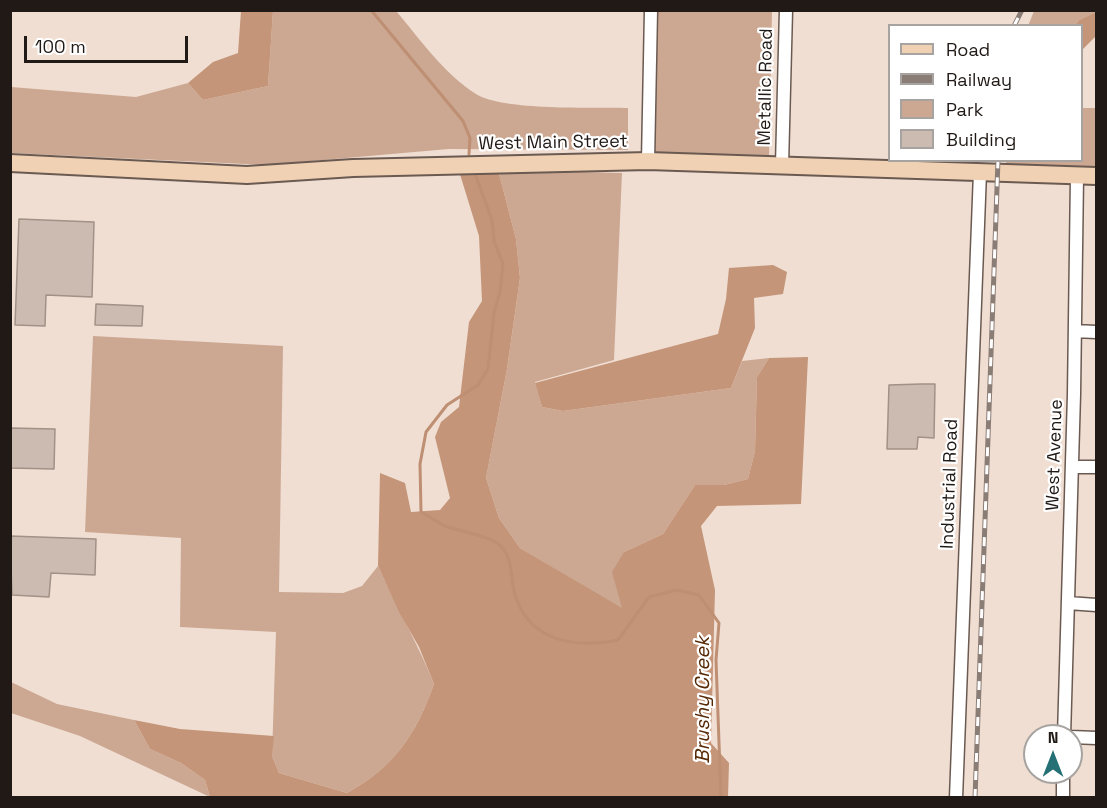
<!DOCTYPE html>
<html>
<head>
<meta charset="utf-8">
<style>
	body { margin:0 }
	#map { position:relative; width:1107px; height:808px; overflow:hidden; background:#f0ded3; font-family:"Space Grotesk",sans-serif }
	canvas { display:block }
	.frame { position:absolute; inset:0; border:12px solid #201915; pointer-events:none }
	.legend { position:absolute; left:888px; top:24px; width:195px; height:138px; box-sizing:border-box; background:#fff; border:2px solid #a6a3a1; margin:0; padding:8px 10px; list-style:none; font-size:18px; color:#201915 }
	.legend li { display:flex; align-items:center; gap:12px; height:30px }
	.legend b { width:30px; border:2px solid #a6a3a1 }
	.north { position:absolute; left:1023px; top:724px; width:60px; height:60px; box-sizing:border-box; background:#fff; border:2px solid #a6a3a1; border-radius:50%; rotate:0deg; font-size:16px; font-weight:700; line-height:24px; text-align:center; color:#201915 }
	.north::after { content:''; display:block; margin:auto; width:21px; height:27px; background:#257075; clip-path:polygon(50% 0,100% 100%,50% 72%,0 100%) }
	.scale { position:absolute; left:24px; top:36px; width:164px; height:27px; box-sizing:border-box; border:3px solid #201915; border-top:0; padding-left:8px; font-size:18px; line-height:21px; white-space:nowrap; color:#201915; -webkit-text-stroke:4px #fff; paint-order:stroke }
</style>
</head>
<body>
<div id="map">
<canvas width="1107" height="808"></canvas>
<div class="frame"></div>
<ul class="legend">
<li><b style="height:8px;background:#f0d1b4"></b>Road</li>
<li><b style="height:8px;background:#8a7d76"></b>Railway</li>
<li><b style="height:16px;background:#cca893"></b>Park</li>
<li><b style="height:16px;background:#ccbbb0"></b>Building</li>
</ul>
<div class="north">N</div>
<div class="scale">100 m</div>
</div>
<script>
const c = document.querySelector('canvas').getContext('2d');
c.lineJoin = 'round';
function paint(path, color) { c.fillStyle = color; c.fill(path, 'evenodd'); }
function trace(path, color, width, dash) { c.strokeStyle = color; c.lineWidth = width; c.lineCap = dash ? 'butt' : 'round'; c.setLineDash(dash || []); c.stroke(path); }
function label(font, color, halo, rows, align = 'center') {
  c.font = font + ' "Space Grotesk",sans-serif'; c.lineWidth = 4.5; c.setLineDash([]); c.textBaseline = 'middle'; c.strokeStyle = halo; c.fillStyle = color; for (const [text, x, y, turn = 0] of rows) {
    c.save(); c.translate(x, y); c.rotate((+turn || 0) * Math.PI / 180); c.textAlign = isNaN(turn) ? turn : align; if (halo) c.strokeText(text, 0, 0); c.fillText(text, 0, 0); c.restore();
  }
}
paint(new Path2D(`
	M273,11H396C420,39 444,74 476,94C503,111 594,107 628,108V150L449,149L266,165L11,153V87L136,97L188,83L203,100L268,86Z
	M652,11H772L769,157L656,154L647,146Z
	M1034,11H1096V12L1079,20L1075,25L1028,26Z
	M1082,108H1096V170L1006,166V161L1082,160Z
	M498,170L622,173L614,360L535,382L542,407L563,411L731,388L742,361L769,358L757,377L755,451L748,479L724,485H695L663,534L624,552L622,609L520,548L499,518L486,478L507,369L520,278L516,239Z
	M93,336L283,346L279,592L343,593L362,586L378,566C396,606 418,644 434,684C416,735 394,767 347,793L279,773L272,756L276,632L180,627L181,538L85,532Z
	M11,682L57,704L134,720L150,749L181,763L205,780L210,797L80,736L11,713Z`), '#cca893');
paint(new Path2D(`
	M241,11H273L268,86L203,100L188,83L213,62L238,53Z
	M1096,12V36L1082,50V26L1075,25L1079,20Z
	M498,170L516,239L520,278L507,369L486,478L499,518L520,548L622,608L612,572L624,552L663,534L695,485H724L748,479L755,451L757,377L769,358L808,357L801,504L717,506L701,526L715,590L711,743L729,763L728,797H210L205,780L181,763L150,749L134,720L180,729L274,736L272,756L279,773L347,793C394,767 416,735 434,684L419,647L399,612L378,566L380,473L405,483L411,512L440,510L450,498L435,437L441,422L459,407L469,322L482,301L479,236L459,171Z
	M773,265L787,272L783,294L754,298L755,328L731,388L563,411L542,407L535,383L718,334L726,299L729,268Z`), '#c49578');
trace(new Path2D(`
	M371,10L463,121L470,138L469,154
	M474,171L492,220L494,241L503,264L500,292L494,313L488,369L478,385L447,405L426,432L420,464L421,512C429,516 437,522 445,526C461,532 483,534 497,543C515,555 509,580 516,598C532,643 577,648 618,640L649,597L677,590L699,595L719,623L716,660L721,798`), '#be8f72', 3);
const building = new Path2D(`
	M19,219L94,222L92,297L46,295L45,326L15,325Z
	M96,304L143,306L142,326L95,325Z
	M921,384H935L934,438L918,437L917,449H887L889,385Z
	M10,428L55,429L54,469L10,468Z
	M10,536L96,539L95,575L51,573L49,597L12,595Z`);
paint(building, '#ccbbb0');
trace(building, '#a29187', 1.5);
const minor = new Path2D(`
	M648,161L651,10
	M782,165L786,10
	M1075,331L1096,332
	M1072,467H1096
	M1068,603L1096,605
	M1064,736L1074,394L1077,176
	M1071,737L1096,738
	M956,798L980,172
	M1063,798V772`);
const secondary = new Path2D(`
	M10,163L247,175L353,168L648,161L1096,176`);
trace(minor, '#6a5a51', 15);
trace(secondary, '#6a5a51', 20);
trace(minor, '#fff', 12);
trace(secondary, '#f0d1b4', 16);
const rail = new Path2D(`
	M1014,26L1022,10
	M975,798L998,160`);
trace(rail, '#8a7d76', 5);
trace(rail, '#fff', 3, [9]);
label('18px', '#201915', '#fff', [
	["Metallic Road",766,87,-89],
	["West Main Street",553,143,-1],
	["West Avenue",1055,455,-88],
	["Industrial Road",950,484,-88]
]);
label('italic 20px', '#572a07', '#fff', [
	["Brushy Creek",704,700,-90]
]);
</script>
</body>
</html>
